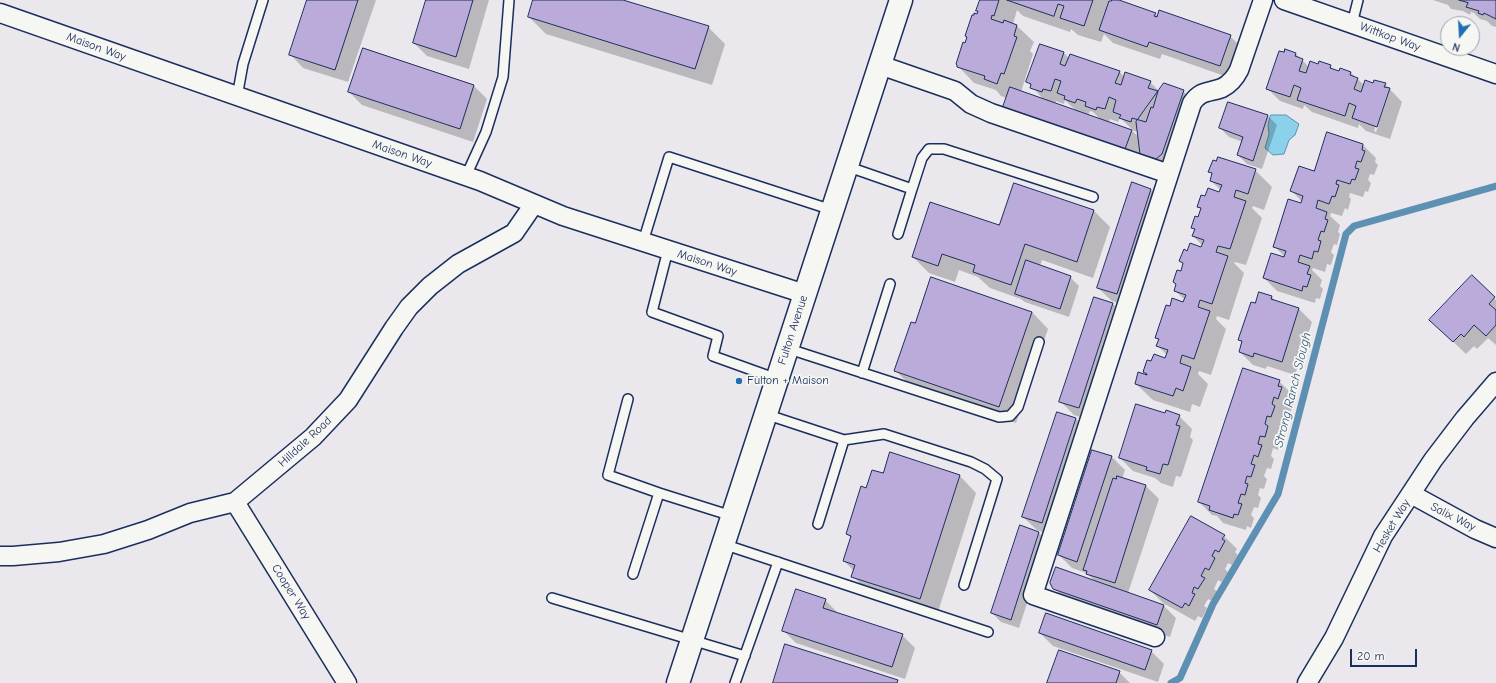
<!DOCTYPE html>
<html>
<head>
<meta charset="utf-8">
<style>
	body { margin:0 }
	#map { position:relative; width:1496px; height:683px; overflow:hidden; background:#eae7ed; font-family:"Comic Neue",sans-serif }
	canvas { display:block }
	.north { position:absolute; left:1440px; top:16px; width:40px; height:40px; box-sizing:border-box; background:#f6f6f2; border:1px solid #9ea6b7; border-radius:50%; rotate:198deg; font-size:11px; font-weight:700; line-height:16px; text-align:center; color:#1b2f5e }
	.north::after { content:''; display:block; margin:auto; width:14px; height:18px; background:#1f6fb2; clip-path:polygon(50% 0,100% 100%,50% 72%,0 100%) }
	.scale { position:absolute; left:1350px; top:649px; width:67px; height:18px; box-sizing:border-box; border:2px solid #1b2f5e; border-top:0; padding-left:5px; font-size:12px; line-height:14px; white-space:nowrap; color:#1b2f5e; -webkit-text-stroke:3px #f6f6f2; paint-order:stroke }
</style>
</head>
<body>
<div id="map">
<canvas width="1496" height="683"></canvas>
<div class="north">N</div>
<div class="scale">20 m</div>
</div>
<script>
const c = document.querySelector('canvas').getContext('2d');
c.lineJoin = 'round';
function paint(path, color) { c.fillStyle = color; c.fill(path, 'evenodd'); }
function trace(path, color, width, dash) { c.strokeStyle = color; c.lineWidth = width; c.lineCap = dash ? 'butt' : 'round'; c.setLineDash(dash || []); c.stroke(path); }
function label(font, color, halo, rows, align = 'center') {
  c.font = font + ' "Comic Neue",sans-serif'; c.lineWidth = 3.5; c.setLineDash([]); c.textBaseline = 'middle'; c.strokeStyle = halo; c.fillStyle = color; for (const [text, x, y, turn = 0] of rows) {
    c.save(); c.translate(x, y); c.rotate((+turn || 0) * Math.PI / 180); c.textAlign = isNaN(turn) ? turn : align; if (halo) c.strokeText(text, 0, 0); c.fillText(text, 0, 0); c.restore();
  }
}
const water = new Path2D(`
	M1271,115H1286L1299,124L1295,135L1289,140L1284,154L1273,155L1265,148L1269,134L1268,125Z`);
paint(water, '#8bd1ec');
trace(water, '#5e90b3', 1);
paint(new Path2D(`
	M308,0H376L348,82L303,68L290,54Z
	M427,0H489L469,69L427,56L414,43Z
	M534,0H620L708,27L725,44L712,85L546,34L529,17Z
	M981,0H1109V2L1112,3L1113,0H1116L1155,13L1158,17L1230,36L1243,49L1233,79L1162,54L1160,59L1113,43L1104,34L1101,42L1078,35L1071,29L1070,32L1023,16L1017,10L1013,24L1017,26L1034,42L1030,51L1033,54L1021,92L1043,99L1028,82L1040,45L1064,53L1069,58L1119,71L1124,77L1150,82L1159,91H1183L1192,100L1170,163H1150L1141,154L1138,162L1017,119L1004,106L1007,98L1001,96L996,90L974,83L958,66L967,38L966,36L978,15L979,12L977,10ZM1065,100L1071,106L1078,112L1055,104L1056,101L1064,104ZM1090,111L1093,112L1100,119L1088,115ZM1120,118L1134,131L1138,132L1139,137L1132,131L1109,123L1110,119L1118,122Z
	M1433,0H1496V27L1492,26L1487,21L1480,19L1474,13L1471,12L1470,15L1463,11L1451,9L1448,5Z
	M363,49L474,86L487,99L473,142L362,105L349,92Z
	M1285,50L1296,54L1309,67L1330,66L1335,71L1339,72L1340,69L1351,73L1364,85L1385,84L1402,102L1390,139L1366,131L1359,124L1358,128L1312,112L1304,105L1303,109L1280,101L1267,88ZM1387,92H1389L1376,132L1374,131Z
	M1229,103L1268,116L1277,125L1262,169L1247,164L1238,155L1243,142L1229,137L1220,128Z
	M1328,134L1363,145L1376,158L1375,162L1378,165L1374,175L1370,174L1368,180L1371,183L1368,192L1365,191L1363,197L1350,193L1349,197L1351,199L1348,210L1345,208L1342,216L1331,213L1330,216L1340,225L1338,232L1340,234L1337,245L1334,244L1331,252L1334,255L1331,265L1327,264L1325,272L1313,268L1312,270L1322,280L1320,286L1323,289L1320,299L1316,298L1315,303L1277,291L1264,278L1287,259L1274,246L1302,204V202L1292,191L1315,172Z
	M1255,170L1272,187L1264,210L1253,206L1252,208L1262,218L1246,265L1235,262L1234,263L1244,273L1229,320L1217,316L1216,319L1226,329L1211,375L1199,371L1198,374L1208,384L1200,407L1192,404L1190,412L1153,400L1136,384L1150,378L1144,372L1152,363L1166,359L1167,355L1158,346L1159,341L1156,337L1171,307L1184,304L1185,300L1175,291L1177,285L1174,282L1181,273L1184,264L1181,261L1188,252L1202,248L1203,246L1193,236L1195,231L1192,227L1199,218L1202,210L1199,206L1206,197L1220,193L1221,190L1211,181L1213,175L1210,172Z
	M1014,184L1094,211L1110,227L1093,278L1042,260L1040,266L1070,277L1079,286L1069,317L1025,302L1021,299L990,288L978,277L959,270L955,282L929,273L913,257L1000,226Z
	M1132,184L1151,190L1164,203L1130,307L1112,301L1098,288Z
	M1472,277L1496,300V345L1488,338L1477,349L1474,346L1466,354L1444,333Z
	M1272,297L1276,302L1299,309L1312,322L1295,375L1267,366L1266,369L1253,365L1240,352L1242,343L1240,340L1256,304Z
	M1094,298L1113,304L1126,317L1092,421L1074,415L1061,402Z
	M1032,312L1048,329L1016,423L912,387L895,370L915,325Z
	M1279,381L1292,394L1291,398L1294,401L1291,411L1286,410L1284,417L1287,420L1284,429L1280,428L1278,436L1281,440L1278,450L1273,448L1271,456L1274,459L1271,469L1267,468L1264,476L1267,479L1264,489L1260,488L1258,495L1261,498L1258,508L1254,507L1251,515L1254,518L1251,528L1247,526L1246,530L1223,523L1217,516L1212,515L1199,502Z
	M1057,413L1076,419L1089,432L1055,536L1037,530L1023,517Z
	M1165,414L1179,416L1192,429L1190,437L1193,440L1181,477L1176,476L1173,487L1161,483L1155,478L1133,471L1120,458Z
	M890,454L960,476L976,493L937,615L869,593L853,576L854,571L844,561L851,538L847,534L884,474Z
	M1112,457L1125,470L1122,479L1146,486L1159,499L1128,593L1163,605L1176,618L1170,637L1067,601L1054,588L1095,581L1086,573L1072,568L1059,555Z
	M1039,533L1047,541L1019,628L1001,622L992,613Z
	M1224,536L1237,549L1235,552L1238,555L1232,565L1228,563L1225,569L1228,572L1222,582L1218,580L1214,589L1217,591L1212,601L1208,599L1204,606L1207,608L1202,618L1198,616L1195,621L1163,603L1150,590Z
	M825,600L838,613V614L902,635L915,648L905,679L796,643L783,630Z
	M1040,633L1151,651L1164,664L1158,682L1053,646Z
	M1119,672L1130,683H1048Z`), '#0003');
trace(new Path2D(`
	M1171,683L1180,678L1213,604L1278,494L1346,234L1354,226L1496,186`), '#5e90b3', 7);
const building = new Path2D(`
	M307,0H358L335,70L289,55Z
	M426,0H473L456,57L413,43Z
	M533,0H623L709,26L695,69L528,17Z
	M980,0H999L994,16L992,15L991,19L1003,23L1004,20L1017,25L1014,36L1017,37L1004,74L1001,73L997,84L984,79L985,76L957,67V65L956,64L963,42L965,43L967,37L965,36L972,15H974V13L977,14L978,11H976Z
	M1007,0H1093L1084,26L1060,18L1064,6L1058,4L1054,16Z
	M1112,0H1119L1156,13L1154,16L1157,17L1159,10L1231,35L1220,66L1149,42L1147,47L1099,30L1109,1H1111Z
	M1459,0H1496V19L1484,13L1483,15L1478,13L1479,11L1466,7L1468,3Z
	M1040,44L1064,52L1060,64L1065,66L1070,54L1120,71L1115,83L1121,85L1125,72L1151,81L1148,88L1158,91L1153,108L1151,107L1146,122L1132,118L1131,122L1119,118L1121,115L1113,112L1116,100L1109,97L1105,109L1097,107L1096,110L1085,106L1086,102L1077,99L1075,103L1064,99L1065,96L1057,93L1061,81L1055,79L1051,91L1043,89L1042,92L1030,88L1031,84L1026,82Z
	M363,48L474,85L460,129L348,92Z
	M1285,49L1296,53L1295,56L1303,59L1299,71L1306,73L1310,61L1318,64L1319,61L1331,65L1330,68L1339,71L1340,68L1351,72L1350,75L1358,78L1354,89L1361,92L1365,80L1373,83L1374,80L1386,83L1384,87L1390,88L1377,127L1352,118L1356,106L1349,103L1345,116L1297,100L1301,88L1294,85L1290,97L1266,89L1279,51L1284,52Z
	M1164,83L1184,90L1162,154L1156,159L1140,154L1136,122Z
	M1010,87L1132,130L1125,149L1003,107Z
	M1228,102L1268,115L1253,161L1237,155L1243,137L1219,128Z
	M1327,132L1363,144L1362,150L1365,151L1361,162L1357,161L1355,168L1359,169L1355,180L1352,179L1350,184L1337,180L1336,184L1339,185L1335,197L1332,196L1329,204L1318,200L1316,208L1327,212L1325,219L1328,220L1324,232L1321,231L1318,240L1321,241L1318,252L1314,251L1312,259L1300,255L1298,262L1310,266L1307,274L1311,275L1307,287L1303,286L1302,291L1263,278L1271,253L1284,257L1286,251L1273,247L1288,199L1301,203L1303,196L1290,191L1299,166L1314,171Z
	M1218,157L1256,169L1248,194L1236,190L1234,197L1246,201L1230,249L1218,246L1216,252L1228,256L1212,304L1200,300L1198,307L1210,311L1194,359L1182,355L1180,363L1191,367L1183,391L1176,388L1173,396L1135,384L1138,372L1147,375V374L1143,372L1147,360L1151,361L1154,354L1165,358L1168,350L1156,346L1159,339L1155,338L1166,305L1170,306L1172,298L1183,302L1186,295L1174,291L1176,284L1173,282L1177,270L1181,271L1183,263L1179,261L1184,249L1187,251L1190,243L1201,247L1204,240L1192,236L1195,229L1191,228L1195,216L1198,217L1201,208L1197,207L1201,195L1205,196L1208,188L1219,192L1222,185L1210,181L1212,173L1208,172L1213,160L1216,161Z
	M1132,182L1151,189L1117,294L1097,288Z
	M1014,183L1094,210L1077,262L1025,244L1011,285L973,272L975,265L942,254L938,266L912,257L930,202L999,225Z
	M1026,260L1071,276L1060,309L1015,294Z
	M1472,275L1495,297L1489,304L1496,310V325L1486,336L1474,325L1464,337L1461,334L1453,342L1429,320Z
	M931,277L1032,312L999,407L894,371L911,322L915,323Z
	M1259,292L1272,296L1271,299L1299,308L1282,362L1254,353L1253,357L1239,352L1242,341L1238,340L1251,302L1255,303Z
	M1094,297L1113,303L1079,408L1059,402Z
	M1243,368L1280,380L1278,386L1282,387L1278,399L1274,397L1272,404L1275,406L1271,417L1267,416L1265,424L1268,426L1265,437L1260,436L1258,444L1262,445L1258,457L1254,455L1251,464L1255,465L1251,477L1247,476L1245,483L1248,484L1245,495L1241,494L1238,503L1242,504L1238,515L1234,514L1233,518L1209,510L1210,506L1198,502Z
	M1136,404L1165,413L1166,410L1180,415L1176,425L1180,426L1168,465L1163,464L1160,474L1146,470L1147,467L1119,458Z
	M1057,412L1076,418L1042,523L1022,517Z
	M1092,450L1112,456L1077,562L1058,555Z
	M890,452L960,475L920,599L851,577L855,565L843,561L851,536L846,534L861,486L866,488L872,470L883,473Z
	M1117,476L1146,485L1115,583L1086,574L1087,571L1083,570L1113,478L1116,479Z
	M1191,516L1225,535L1222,539L1225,541L1219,552L1215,550L1212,556L1215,558L1209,570L1205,568L1201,576L1205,578L1198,589L1194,587L1192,593L1195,594L1189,606L1185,603L1182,608L1149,590Z
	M1020,525L1039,532L1011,620L991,613Z
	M1056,567L1164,605L1157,625L1053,589L1050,583Z
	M796,589L826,599L823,608L903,634L892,667L782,631Z
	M1046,613L1152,650L1145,670L1039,633Z
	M785,644L898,680L897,683H773Z
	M1059,650L1120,671L1116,683H1047Z`);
paint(building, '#bbabdb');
trace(building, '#1b2f5e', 1);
const lane = new Path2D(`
	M1352,24L1358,0
	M237,97L243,64L263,0
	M846,166L912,189L922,158L929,149H944L1093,197
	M466,176L486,132L503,77L509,0
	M898,234L912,189
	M643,242L669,157L832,210
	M668,250L652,312L718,336L713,356L777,379
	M786,348L999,417L1010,416L1018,407L1039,342
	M862,373L890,284
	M628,399L608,475L659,493
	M765,414L844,440L818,524
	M844,440L884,434L971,462L985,469L997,479L964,585
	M723,544L988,632
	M633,574L659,493L732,516
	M552,598L745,656
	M735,683L778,562`);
const street = new Path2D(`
	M1284,0L1496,74
	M0,13L480,181L563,216L805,294
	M880,65L955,91L971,104L991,113L1169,174
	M1411,494L1475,529L1496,538
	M235,502L347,683
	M0,556H13L59,552L104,544L148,530L190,513L235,502L313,437L348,400L394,328L409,307L430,286L458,264L514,233L534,204
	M1155,637L1033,595L1192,103C1201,90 1208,93 1222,88C1230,84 1235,78 1239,70L1263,0
	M1307,683L1334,638L1383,536L1433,460L1465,418L1496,382`);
const secondary = new Path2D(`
	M678,683L901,0`);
trace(lane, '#1b2f5e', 12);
trace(street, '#1b2f5e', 21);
trace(secondary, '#1b2f5e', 25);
trace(lane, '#f6f6f2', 9);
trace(street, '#f6f6f2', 18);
trace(secondary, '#f6f6f2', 22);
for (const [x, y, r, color] of [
	[739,381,4,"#1f6fb2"]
]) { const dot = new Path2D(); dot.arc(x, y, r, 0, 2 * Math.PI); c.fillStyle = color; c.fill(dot); trace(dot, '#f6f6f2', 1.5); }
label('12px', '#1b2f5e', '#f6f6f2', [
	["Wittkop Way",1390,37,20],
	["Maison Way",96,47,20],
	["Maison Way",402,154,19],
	["Maison Way",707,263,18],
	["Fulton Avenue",793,330,-72],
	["Hilldale Road",305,442,-43],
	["Salix Way",1453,517,27],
	["Hesket Way",1392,526,-59],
	["Cooper Way",291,592,58]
]);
label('12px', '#1b2f5e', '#f6f6f2', [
	["Fulton + Maison",747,381]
], 'left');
label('italic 13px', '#375882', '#f6f6f2', [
	["Strong Ranch Slough",1293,390,-76]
]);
</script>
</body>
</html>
